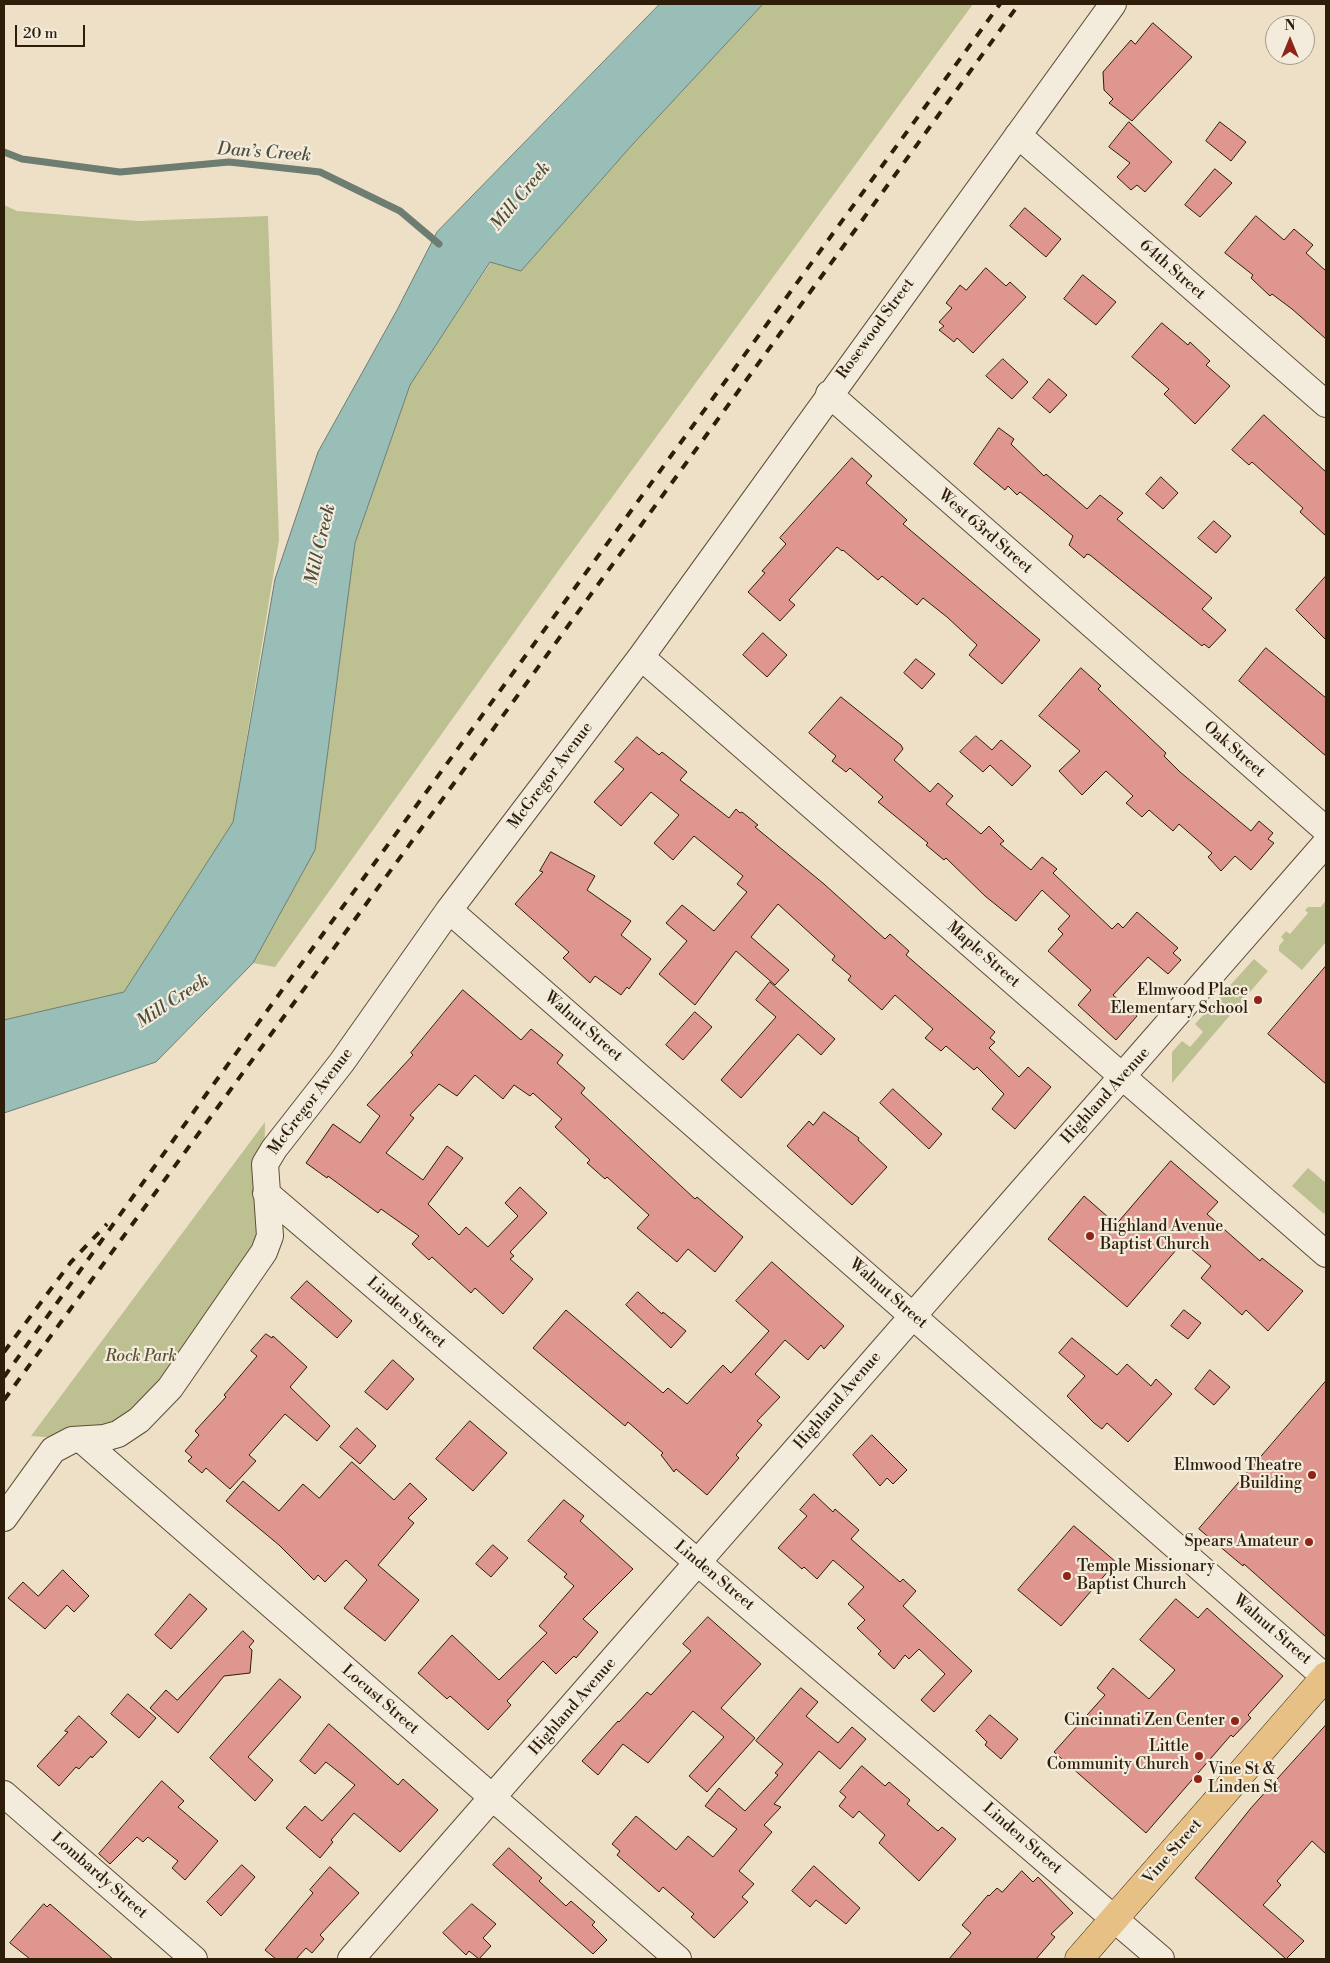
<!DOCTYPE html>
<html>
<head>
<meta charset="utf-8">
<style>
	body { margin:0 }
	#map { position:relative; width:1330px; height:1963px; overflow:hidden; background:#ede0c7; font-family:"Libre Bodoni",serif }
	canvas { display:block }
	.frame { position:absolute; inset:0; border:5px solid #2e1e09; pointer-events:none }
	.north { position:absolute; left:1265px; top:15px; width:50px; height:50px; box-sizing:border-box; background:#f3ebdb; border:1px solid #a49987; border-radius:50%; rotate:0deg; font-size:14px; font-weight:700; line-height:20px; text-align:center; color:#2e1e09 }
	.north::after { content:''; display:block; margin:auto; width:18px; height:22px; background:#8f2418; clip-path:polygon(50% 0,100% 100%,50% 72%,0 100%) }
	.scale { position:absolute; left:15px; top:25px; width:70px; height:22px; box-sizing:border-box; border:2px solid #2e1e09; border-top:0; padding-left:6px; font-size:15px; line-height:18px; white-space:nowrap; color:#2e1e09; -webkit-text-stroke:4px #f3ebdb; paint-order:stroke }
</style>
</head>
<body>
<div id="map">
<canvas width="1330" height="1963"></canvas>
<div class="frame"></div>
<div class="north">N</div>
<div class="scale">20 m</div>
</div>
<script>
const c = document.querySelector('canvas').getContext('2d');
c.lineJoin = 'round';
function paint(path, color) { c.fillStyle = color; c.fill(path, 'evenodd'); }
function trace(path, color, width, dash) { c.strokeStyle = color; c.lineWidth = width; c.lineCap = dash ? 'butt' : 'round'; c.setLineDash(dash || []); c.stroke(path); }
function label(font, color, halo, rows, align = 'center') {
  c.font = font + ' "Libre Bodoni",serif'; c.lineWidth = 4.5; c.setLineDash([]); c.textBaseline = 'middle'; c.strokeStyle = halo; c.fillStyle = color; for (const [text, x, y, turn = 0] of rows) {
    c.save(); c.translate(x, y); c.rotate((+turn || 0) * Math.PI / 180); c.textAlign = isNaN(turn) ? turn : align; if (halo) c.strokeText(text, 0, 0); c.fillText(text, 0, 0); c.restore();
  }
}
paint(new Path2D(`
	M763,4H973L561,567L275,967L253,963L315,850L355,543L410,385L491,262L521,271L632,145Z
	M4,205L17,211L138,221L268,216L279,540L233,822L124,992L4,1020Z
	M1326,900V942L1302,970L1279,951V946L1284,940L1281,937L1286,931L1290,934L1308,913L1305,910L1308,907H1321Z
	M1254,959L1268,971L1172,1083V1052L1182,1041L1190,1047L1203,1032L1195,1024Z
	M265,1122L264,1182L270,1236L139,1420L82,1440L31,1436Z
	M1308,1168L1326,1183V1211L1324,1214L1292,1186Z`), '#bdc192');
const water = new Path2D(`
	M660,4H763L632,145L521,271L490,262L410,385L355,543L315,850L253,963L156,1062L4,1113V1020L124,992L233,822L275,579L318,452L397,310L437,232Z`);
paint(water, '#99bdb7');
trace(water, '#6e7d71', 1);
trace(new Path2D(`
	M4,152L22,159L120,172L229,162L320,172L400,211L439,244`), '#6e7d71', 7);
const building = new Path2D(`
	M1153,23L1192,57L1132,121L1109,103L1113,99L1104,90L1103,72L1131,40L1135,44Z
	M1129,122L1172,162L1145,192L1137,185L1131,190L1117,177L1130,163L1109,147Z
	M1220,122L1246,142L1231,161L1206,141Z
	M1215,169L1232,183L1200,217L1185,205Z
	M1025,208L1061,239L1046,257L1010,226Z
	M1256,216L1284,240L1294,229L1313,245L1306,253L1326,271V339L1292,309L1272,294L1270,296L1251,278L1253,275L1225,253Z
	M986,268L1006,286L1010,282L1026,297L973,353L957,338L954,342L939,330L944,326L939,322L952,308L946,303L960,285L966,290Z
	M1083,275L1116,302L1096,325L1064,299Z
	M1162,323L1188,345L1190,342L1210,361L1206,365L1230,386L1195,424L1164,394L1169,389L1132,357Z
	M1003,359L1028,382L1012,399L986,376Z
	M1049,379L1067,395L1050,413L1033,398Z
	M1264,415L1326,472V536L1300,512L1303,508L1252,462L1249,465L1232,450Z
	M999,428L1014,439L1011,444L1044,476L1046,474L1087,509L1100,495L1123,513L1117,519L1212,598L1202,609L1226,630L1209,648L1204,644L1202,646L1090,555L1087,554L1084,558L1069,545L1073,536L1041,509L1020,492L1017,495L1008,486L1005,490L974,464Z
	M852,458L872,476L866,483L907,520L903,524L1040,640L1002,684L969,655L977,645L947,617L923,598L917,605L882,576L878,580L843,550L842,551L837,547L789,600L795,605L780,621L748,592L765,573L762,571L786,544L780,538Z
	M1161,477L1178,493L1163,509L1146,494Z
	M1214,521L1231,536L1216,553L1198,538Z
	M1326,576V640L1296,610Z
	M763,633L787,655L767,677L743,655Z
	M1266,648L1326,698V756L1239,681Z
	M916,659L935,674L922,689L904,673Z
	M1081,668L1101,686L1098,689L1166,753L1164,756L1180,772L1251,831L1259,821L1273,833L1268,839L1274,843L1251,870L1235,856L1221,871L1208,857L1212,853L1179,824L1173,831L1149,810L1142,817L1126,803L1133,796L1106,771L1082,795L1059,771L1080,751L1039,716Z
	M841,697L901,745L903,749L894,760L930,792L938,783L953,796L946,804L981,834L989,826L1004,841L1000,844L1031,870L1042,857L1057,869L1053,873L1112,929L1118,923L1123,928L1137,912L1178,948L1173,953L1181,960L1168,974L1148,957L1113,995L1137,1016L1116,1040L1078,1005L1091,990L1048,951L1063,934L1058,929L1070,916L1042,890L1016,921L985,896L946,858L944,860L926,845L928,843L878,802L883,797L850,768L846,772L832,761L836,756L809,733Z
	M976,736L992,750L1001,740L1031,766L1012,786L990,765L983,772L960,752Z
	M637,737L659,755L662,752L687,772L680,780L729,818L736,809L740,813L742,812L758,825L755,827L824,884L885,939L890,934L909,951L906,955L995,1032L990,1038L995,1042L989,1048L1019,1077L1028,1067L1051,1087L1015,1129L992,1109L1004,1094L977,1067L974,1070L946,1046L941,1051L925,1038L933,1029L895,995L882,1010L848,980L851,976L832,960L835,956L778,904L751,937L789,970L775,985L736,951L695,1005L659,974L687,941L666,923L682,905L714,931L747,892L737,884L743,876L694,836L673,860L654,843L679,815L651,792L621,826L594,802L624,769L615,762Z
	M551,852L595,876L587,890L631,921L621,935L651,959L629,989L627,987L621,995L595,976L590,983L563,958L569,952L515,904L543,872L540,871Z
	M1326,966V1084L1268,1034Z
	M770,982L835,1039L821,1055L798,1034L741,1098L721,1080L776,1017L756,1000Z
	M463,990L521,1040L531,1029L563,1055L557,1063L585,1088L581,1093L695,1199L697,1197L743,1237L715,1272L688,1249L677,1262L637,1228L649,1215L607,1177L605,1179L587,1163L590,1160L555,1127L562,1119L533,1093L530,1096L514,1085L503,1099L475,1075L457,1096L439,1084L410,1115L414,1118L386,1153L423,1180L447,1146L463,1158L428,1204L459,1235L466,1227L488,1247L518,1216L505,1203L520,1187L547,1213L510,1252L514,1256L510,1259L533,1279L503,1314L475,1288L471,1293L432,1257L429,1260L412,1244L419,1236L381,1209L378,1213L328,1176L327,1178L306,1163L333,1124L360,1143L380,1116L367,1105L413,1055L411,1053Z
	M695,1012L712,1027L683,1060L666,1045Z
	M893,1089L942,1134L929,1149L880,1103Z
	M824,1112L859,1138L858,1140L887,1167L852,1205L787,1146L809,1121L813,1125Z
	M1171,1161L1218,1202L1207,1214L1260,1261L1262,1258L1303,1291L1268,1331L1246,1310L1242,1315L1201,1278L1211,1266L1183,1242L1127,1307L1048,1239L1084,1196L1116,1224Z
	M772,1262L844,1326L824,1349L821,1345L808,1360L785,1340L755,1374L780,1397L757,1421L762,1425L736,1455L739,1458L707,1495L676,1469L674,1472L661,1455L663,1453L628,1422L625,1426L533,1348L566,1310L663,1393L668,1388L687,1404L723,1365L731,1373L769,1331L736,1301Z
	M307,1281L352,1321L337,1338L291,1298Z
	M638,1292L662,1314L663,1312L686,1331L671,1348L626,1305Z
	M1184,1310L1201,1323L1188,1339L1171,1326Z
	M266,1334L272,1338L273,1336L307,1367L290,1387L330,1426L317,1441L285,1414L249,1455L256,1461L230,1489L206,1468L202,1473L188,1461L192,1457L185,1451L199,1435L195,1431L226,1397L224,1395L257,1356L251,1351Z
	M1072,1338L1117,1375L1127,1364L1151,1386L1156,1379L1172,1394L1128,1442L1107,1423L1102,1429L1094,1423L1067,1396L1085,1376L1059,1353Z
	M393,1360L414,1379L387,1410L365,1392Z
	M1210,1370L1230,1387L1214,1405L1195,1389Z
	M1326,1381V1637L1244,1564L1243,1566L1199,1529Z
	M470,1421L507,1453L473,1491L436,1459Z
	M357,1428L376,1446L360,1464L340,1447Z
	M872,1435L907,1470L893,1484L887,1478L880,1486L853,1455Z
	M352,1462L394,1500L410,1483L427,1499L408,1518L414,1523L378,1565L419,1600L385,1641L344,1608L367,1580L346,1560L325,1582L318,1575L314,1580L279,1545L226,1501L243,1481L279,1511L303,1484L319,1498Z
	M814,1494L833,1512L835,1509L859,1530L851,1539L900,1582L903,1579L916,1591L903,1606L972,1671L934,1712L921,1700L945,1674L919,1649L909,1659L905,1655L894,1669L878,1654L881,1651L857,1628L865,1620L848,1604L864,1587L833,1560L817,1579L804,1567L802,1569L778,1548L807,1516L800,1510Z
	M564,1500L584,1516L580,1521L633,1569L583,1619L598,1632L576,1658L574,1656L556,1674L543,1661L507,1701L511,1705L488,1730L450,1696L447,1699L418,1673L452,1635L499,1680L547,1633L539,1626L574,1586L564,1577L567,1574L528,1541Z
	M1074,1526L1116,1562L1061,1626L1018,1590Z
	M493,1545L508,1558L491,1577L476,1564Z
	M63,1570L89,1596L74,1612L67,1605L45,1629L8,1598L23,1582L38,1596Z
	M190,1594L207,1609L171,1649L155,1635Z
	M1176,1599L1198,1618L1207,1608L1283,1676L1248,1715L1251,1718L1233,1737L1231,1735L1146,1833L1054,1752L1105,1695L1097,1688L1113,1668L1149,1699L1175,1670L1140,1640Z
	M708,1617L761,1664L721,1708L755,1738L707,1792L689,1776L724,1737L693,1711L648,1763L623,1744L598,1775L582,1761L618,1721L619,1722L647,1692L651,1695L691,1651L683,1644Z
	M243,1631L254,1641L249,1647L252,1650L250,1673L224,1676L178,1733L150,1708L166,1690L177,1700Z
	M280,1679L301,1697L248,1757L273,1780L255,1801L210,1758Z
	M801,1688L818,1702L806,1716L838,1743L852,1727L866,1739L840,1769L819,1751L774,1804L781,1807L764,1825L772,1832L739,1871L754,1884L742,1897L748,1902L714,1938L691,1917L694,1914L663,1887L659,1892L617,1855L620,1851L612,1844L636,1816L676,1850L688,1836L713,1857L737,1829L705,1806L719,1788L745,1811L778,1775L775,1773L783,1764L756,1741Z
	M128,1694L156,1718L139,1738L111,1714Z
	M990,1715L1018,1739L1001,1759L985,1745L987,1742L976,1731Z
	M79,1716L107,1742L92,1758L91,1756L79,1769L76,1767L59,1786L37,1766L68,1732L65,1731Z
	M329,1724L398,1785L403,1779L438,1810L400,1852L354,1813L331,1840L333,1842L320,1858L286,1828L305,1806L322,1821L355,1785L326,1762L315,1774L300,1761Z
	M1326,1725V1854L1312,1841L1277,1881L1281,1885L1263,1905L1304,1941L1286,1959L1195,1878L1251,1808Z
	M862,1766L885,1786L889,1782L910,1800L907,1804L938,1831L942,1827L956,1839L919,1881L879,1843L885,1835L859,1811L853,1818L839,1806L846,1797L840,1792Z
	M162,1781L184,1801L178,1807L218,1841L185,1880L172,1868L178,1861L148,1837L143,1842L137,1837L110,1864L99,1854Z
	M509,1848L542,1878L539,1881L566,1906L571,1901L595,1922L592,1925L607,1940L593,1954L493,1865Z
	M242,1865L255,1877L221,1916L207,1902Z
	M814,1866L860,1908L846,1924L816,1900L810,1907L792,1891Z
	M330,1867L359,1893L320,1935L324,1939L312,1953L306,1948L296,1959H276L265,1950L313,1893L310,1890Z
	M1022,1871L1033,1882L1038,1877L1073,1913L1051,1934L1055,1937L1036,1959H949L971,1933L962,1925L988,1895L989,1896L997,1888L1002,1892Z
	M44,1904L47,1907L50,1904L113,1959H30L10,1943Z
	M472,1904L496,1924L483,1938L491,1946L479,1959L469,1951L466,1955L443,1933Z`);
paint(building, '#df968e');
trace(building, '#2e1e09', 1);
const minor = new Path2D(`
	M1018,135L1326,404
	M829,394L1326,830
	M641,657L1326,1254
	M449,910L1326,1678
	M266,1193L1161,1959
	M82,1440L678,1959
	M4,1518L53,1450L72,1440L104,1438L118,1434L139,1420L170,1388L264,1252L270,1236L265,1164L274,1149L342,1062L449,910L641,657L1113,4
	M4,1794L194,1959
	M351,1959L1326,843`);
const major = new Path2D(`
	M1079,1959L1326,1676`);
trace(minor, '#5e4e38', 28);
trace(major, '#2e1e09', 29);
trace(minor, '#f3ebdb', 26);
trace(major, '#e6c084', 28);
trace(new Path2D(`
	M4,1352L71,1262L107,1224
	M4,1377L205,1096L1000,4
	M4,1400L407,848L1019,4`), '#2e1e09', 4, [9, 9]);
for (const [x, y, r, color] of [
	[1258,1000,5,"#8f2418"],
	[1090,1236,5,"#8f2418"],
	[1312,1475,5,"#8f2418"],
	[1309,1542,5,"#8f2418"],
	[1067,1576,5,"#8f2418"],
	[1235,1721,5,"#8f2418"],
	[1199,1756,5,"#8f2418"],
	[1198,1779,5,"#8f2418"]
]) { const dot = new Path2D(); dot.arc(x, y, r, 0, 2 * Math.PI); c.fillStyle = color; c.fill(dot); trace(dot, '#f3ebdb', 2); }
label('16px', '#2e1e09', '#f3ebdb', [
	["64th Street",1172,270,41],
	["Rosewood Street",876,329,-54],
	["West 63rd Street",985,532,41],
	["Oak Street",1234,750,41],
	["McGregor Avenue",551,776,-53],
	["Maple Street",983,955,41],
	["Walnut Street",583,1027,41],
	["Highland Avenue",1106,1096,-48],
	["McGregor Avenue",311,1102,-53],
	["Walnut Street",888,1294,41],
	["Linden Street",406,1313,41],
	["Highland Avenue",838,1401,-49],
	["Linden Street",714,1576,40],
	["Walnut Street",1272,1630,41],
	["Locust Street",380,1700,41],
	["Highland Avenue",573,1707,-49],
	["Linden Street",1022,1839,41],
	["Vine Street",1173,1852,-49],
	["Lombardy Street",99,1876,41]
]);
label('16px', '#2e1e09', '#f3ebdb', [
	["Elmwood Place",1248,991],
	["Elementary School",1248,1009],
	["Highland Avenue",1100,1227,"left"],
	["Baptist Church",1100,1245,"left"],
	["Elmwood Theatre",1302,1466],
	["Building",1302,1484],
	["Spears Amateur",1299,1542],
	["Temple Missionary",1077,1567,"left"],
	["Baptist Church",1077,1585,"left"],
	["Cincinnati Zen Center",1225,1721],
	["Little",1189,1747],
	["Community Church",1189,1765],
	["Vine St &",1208,1770,"left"],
	["Linden St",1208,1788,"left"]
], 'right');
label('italic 16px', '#594f32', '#f3ebdb', [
	["Rock Park",141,1357]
]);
label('italic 18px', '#4e4e3d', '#f3ebdb', [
	["Dan’s Creek",264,153,4],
	["Mill Creek",521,197,-50],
	["Mill Creek",321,545,-77],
	["Mill Creek",173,1002,-33]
]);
</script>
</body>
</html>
